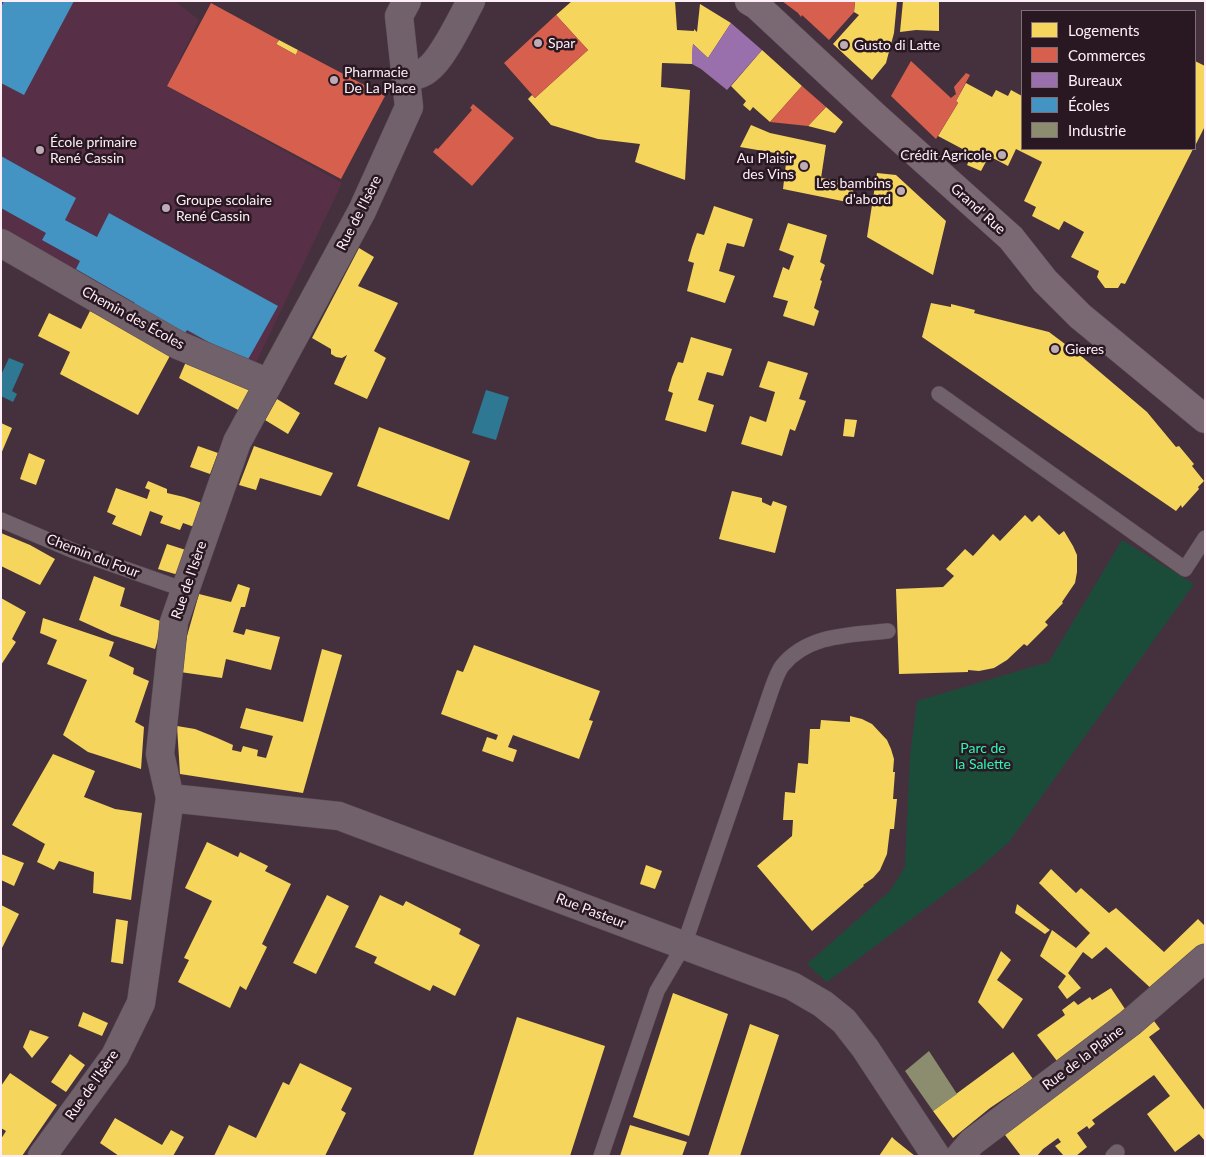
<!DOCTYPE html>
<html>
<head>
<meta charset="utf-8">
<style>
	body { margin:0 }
	#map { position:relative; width:1206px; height:1157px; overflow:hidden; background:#45313d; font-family:Lato,sans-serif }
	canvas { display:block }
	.frame { position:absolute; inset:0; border:2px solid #feeff7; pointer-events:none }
	.legend { position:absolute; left:1021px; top:10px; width:175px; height:140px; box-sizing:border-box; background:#291822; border:1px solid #7e6e77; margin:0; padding:6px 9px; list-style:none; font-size:15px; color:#feeff7 }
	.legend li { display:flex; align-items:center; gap:10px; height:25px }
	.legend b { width:25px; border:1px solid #7e6e77 }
</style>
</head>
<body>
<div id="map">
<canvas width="1206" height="1157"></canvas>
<div class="frame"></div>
<ul class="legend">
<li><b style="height:14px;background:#f6d55c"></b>Logements</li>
<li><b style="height:14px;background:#d6604d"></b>Commerces</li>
<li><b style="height:14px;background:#9970ab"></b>Bureaux</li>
<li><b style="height:14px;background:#4393c3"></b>Écoles</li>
<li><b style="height:14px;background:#8c8c6e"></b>Industrie</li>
</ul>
</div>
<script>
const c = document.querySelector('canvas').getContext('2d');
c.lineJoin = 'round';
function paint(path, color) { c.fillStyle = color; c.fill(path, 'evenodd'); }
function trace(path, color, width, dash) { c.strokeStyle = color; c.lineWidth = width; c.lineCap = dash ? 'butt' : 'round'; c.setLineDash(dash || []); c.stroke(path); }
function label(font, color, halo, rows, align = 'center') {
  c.font = font + ' Lato,sans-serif'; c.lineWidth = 5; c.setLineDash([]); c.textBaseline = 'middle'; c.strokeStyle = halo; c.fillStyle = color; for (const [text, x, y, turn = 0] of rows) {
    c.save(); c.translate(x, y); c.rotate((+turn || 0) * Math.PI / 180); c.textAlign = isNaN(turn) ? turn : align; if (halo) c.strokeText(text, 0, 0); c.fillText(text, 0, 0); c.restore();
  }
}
paint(new Path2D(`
	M1,1H175L199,20L167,86L342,183L252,371L1,232Z`), '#573047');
paint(new Path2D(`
	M1122,540L1194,584L1009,842L977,870L827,982L807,964L890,891L905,867L910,756L917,701L1049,662Z`), '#1b4c3a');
paint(new Path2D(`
	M9,358L24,364L12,391L17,394L13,402L1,396V375Z
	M486,390L509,397L496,440L472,433Z`), '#2e7893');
paint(new Path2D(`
	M572,1H675L677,30L694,31V29L697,32L700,4L731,23L708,58L693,44L692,64L662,63L661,87L690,90L685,180L635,162L640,144L598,139L551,125L528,99L532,95L535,98L588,50L556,15Z
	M855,1H897L894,33L886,63L872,80L833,44L859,15L854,12Z
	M903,1H939V31L916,30L900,32Z
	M279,40L298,50L296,55L276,44Z
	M762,50L802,86L770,122L753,107L750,111L743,105L746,101L731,86Z
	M1195,61L1205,66V126L1195,146Z
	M966,83L992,97L996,90L1008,96L1011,90L1022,96V149H1193L1125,284L1121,283L1118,288H1105L1097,277L1099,271L1071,257L1084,232L1064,221L1059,230L1032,216L1036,207L1024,201L1042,162L1016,149L1008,166L989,156L981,171L967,165L972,154L938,136L958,103L956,101Z
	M826,107L843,122L835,133L808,126Z
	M751,125L770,133L826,145L821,178L854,183L852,203L783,189L787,155L740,147Z
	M877,173L896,175L946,221L933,275L867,237Z
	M714,206L753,219L744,247L727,243L719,271L735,276L725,303L687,291L694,263L688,261L692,247L697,233L704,235Z
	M788,223L827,235L820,262L825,265L820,280L822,281L814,308L819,311L814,326L783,316L788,301L773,297L783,267L789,270L794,256L779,250Z
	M359,248L374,257L358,286L398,303L374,351L386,358L367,399L334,384L347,355L342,358L336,357L331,354V349L312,338Z
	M931,303L951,307V304L975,310L974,313L1049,332L1081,356L1147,412L1176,447L1179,446L1194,464L1192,466L1204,481L1198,487L1199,489L1182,508L1181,505L1176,511L922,337Z
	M90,311L172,352L138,415L60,374L70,352L38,336L49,313L81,329Z
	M691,337L732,349L723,376L707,372L698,400L714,405L706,432L665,420L673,393L668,391L672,377L678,362L683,363Z
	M188,357L252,388L240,411L179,378Z
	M768,361L808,373L799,399L806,401L795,431L790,429L782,456L741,444L750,416L766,422L775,392L759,387Z
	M277,399L300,413L288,434L265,420Z
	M845,419L857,420L854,437L843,436Z
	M1,423L12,428L1,454Z
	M379,427L470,461L449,520L357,486Z
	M198,446L218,453L210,474L190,467Z
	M254,446L333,473L321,496L260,478L256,490L239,485Z
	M29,453L45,460L36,485L20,479Z
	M148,481L167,489V493L184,497L205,504L197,528L183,523L180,530L160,523L163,516L150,511L141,536L112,524L116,516L107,512L116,488L147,499L150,490L145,488Z
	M732,491L762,498V502L771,506L773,501L787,506L775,553L719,539Z
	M1025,515L1032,522L1039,515L1059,535L1064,531L1073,546L1077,555V572L1075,583L1062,602L1063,603L1045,622L1048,625L1027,646L1024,644L1007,660L994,668L979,671L968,670V672L899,674L896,589L943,587L954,576L946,569L965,549L973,556L993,534L1000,541Z
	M1,533L30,545L55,559L40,585L1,566Z
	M167,544L189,551L182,572L175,574L158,569Z
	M94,576L125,588L120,606L163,622L155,649L112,635L79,620Z
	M238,584L250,588L245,607H241L233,632L244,635L246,629L280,637L271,670L226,659L222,678L180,672L187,636L199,594L231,602Z
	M1,598L26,612L12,639L16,642L1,665Z
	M43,618L114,642L109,656L134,668L133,674L149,681L135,722L144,727L141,769L88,752L63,735L87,680L47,664L57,640L40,633Z
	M474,645L600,691L589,720L593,721L579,759L513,735L508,747L517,750L513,762L482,751L487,737L496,740L498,735L441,714L457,670L463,672Z
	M322,649L342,655L303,793L180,774L177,726L195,729L215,737L233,745L232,750L241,752L243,746L258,750L257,756L266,758L273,736L240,728L246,708L303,722Z
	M850,716L862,719L872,724L887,740L891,749L894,759L893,772H895L893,799H897L894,829H890L887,854L880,870L873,878L863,885L864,886L812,931L757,866L792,836L793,820H783L785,792L795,793L798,763L808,764L810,729H820L821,720L850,722Z
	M53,754L95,771L84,797L115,809L142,813L131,900L93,893L94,872L59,861L54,870L37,862L45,844L12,825Z
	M207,842L238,857L240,852L268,866L265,871L291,884L262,944L267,947L246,990L240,986L230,1008L178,982L189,960L184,958L212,901L185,888Z
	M1,854L24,863L14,886L1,880Z
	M646,865L662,871L655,889L640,884Z
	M1051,869L1076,893L1081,888L1109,913L1116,908L1164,952L1198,919L1205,926V945L1155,992L1106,947L1092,959L1083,952L1068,973L1081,988L1067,999L1058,987L1066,976L1040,956L1052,930L1076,948L1090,933L1039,883Z
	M327,895L349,906L316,974L293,963Z
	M380,895L403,906L406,901L461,929L459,934L480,945L455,996L433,985L430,991L374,963L377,957L355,947Z
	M1017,904L1050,930L1045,934L1015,913Z
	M1,905L19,914L1,950Z
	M116,919L128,921L123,964L111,962Z
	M1001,951L1011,960L997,980L1023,999L1003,1029L978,1002Z
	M1111,988L1127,1012L1057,1061L1037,1035L1065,1015L1062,1010L1074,1001L1078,1005L1090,997L1092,1000Z
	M673,993L728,1014L689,1136L633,1117Z
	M83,1012L108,1023L102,1036L78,1026Z
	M517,1017L605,1046L570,1156H473Z
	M1154,1021L1160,1029L1149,1037L1205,1111V1141L1199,1134L1175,1152L1147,1114L1170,1096L1154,1075L1092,1120L1095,1124L1089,1129L1087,1126L1077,1133L1087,1147L1076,1156H1064L1055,1146L1061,1142L1058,1138L1043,1149L1037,1156H1021L1002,1131Z
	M750,1024L779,1035L740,1156H708Z
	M30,1030L49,1037L32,1058L23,1047Z
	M1013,1052L1033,1079L990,1108L953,1138L933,1111Z
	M70,1054L85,1065L66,1092L51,1082Z
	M300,1063L352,1088L341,1110L346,1113L325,1156H214L229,1125L256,1138L283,1082L289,1085Z
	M10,1073L57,1105L22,1156H1V1139L6,1131L1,1128V1086Z
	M115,1118L162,1145L171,1130L184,1137L173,1156H119L100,1143Z
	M630,1125L687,1142L682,1156H620Z
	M892,1137L895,1140L915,1156H879Z`), '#f6d55c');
paint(new Path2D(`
	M782,1H855L854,12L829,40L802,15L801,17L798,13Z
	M211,3L279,40L276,44L296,55L298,50L385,96L341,179L167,86Z
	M556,15L588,50L535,98L504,63Z
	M911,61L951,98L956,94L954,87L966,73L970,75L956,101L958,103L936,139L891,96Z
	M802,86L826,107L808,126L770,122Z
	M473,104L514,138L472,186L433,152L436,148L438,149L472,110L470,108Z`), '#d6604d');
paint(new Path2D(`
	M731,23L762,50L727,90L701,69L692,64V52L693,44L708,58Z`), '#9970ab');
paint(new Path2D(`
	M4,1H74L24,95L1,83V7Z
	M1,156L76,198L65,220L97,237L109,213L278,306L246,363L187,330L182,338L131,310L135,303L76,269L80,261L42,240L46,233L1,208Z`), '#4393c3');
paint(new Path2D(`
	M929,1051L957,1094L933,1111L905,1071Z`), '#8c8c6e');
const service = new Path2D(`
	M939,394L1185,569L1205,538
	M1,520L74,551L185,590
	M601,1156L657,991L684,945L771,691C774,683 777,673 782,666C808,634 850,635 888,631
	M1113,1156L1117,1152`);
const minor = new Path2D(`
	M406,78C413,76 421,75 427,70C443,59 461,19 471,1
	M1,243L178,345L269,383
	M170,798L339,816L792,986L823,1004L844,1021L865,1048L936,1156
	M42,1156L115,1056L141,1003L170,798L160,754L174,622L237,442L362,211L409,107L399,16L407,1
	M960,1156L972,1142L1130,1023L1205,958`);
const secondary = new Path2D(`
	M749,1L756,5L875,116L1011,238L1045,281L1080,316L1205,419`);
trace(service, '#5c4d56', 16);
trace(minor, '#5c4d56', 29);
trace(secondary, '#5c4d56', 29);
trace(service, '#70616a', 15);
trace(minor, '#70616a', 28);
trace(secondary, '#7a6873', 28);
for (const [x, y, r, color] of [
	[538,43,5,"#bdacb6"],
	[844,45,5,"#bdacb6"],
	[334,80,5,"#bdacb6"],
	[40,150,5,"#bdacb6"],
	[1002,155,5,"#bdacb6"],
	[804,166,5,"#bdacb6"],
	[901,191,5,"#bdacb6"],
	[166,208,5,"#bdacb6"],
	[1055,349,5,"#bdacb6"]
]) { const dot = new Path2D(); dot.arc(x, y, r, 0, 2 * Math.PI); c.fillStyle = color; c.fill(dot); trace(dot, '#291822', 2); }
label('14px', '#feeff7', '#291822', [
	["Spar",548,43],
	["Gusto di Latte",854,45],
	["Pharmacie",344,72],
	["De La Place",344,88],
	["École primaire",50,142],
	["René Cassin",50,158],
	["Crédit Agricole",992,155,"right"],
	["Au Plaisir",794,158,"right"],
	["des Vins",794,174,"right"],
	["Les bambins",891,183,"right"],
	["d'abord",891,199,"right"],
	["Groupe scolaire",176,200],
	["René Cassin",176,216],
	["Gieres",1065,349]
], 'left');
label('14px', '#feeff7', '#291822', [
	["Grand' Rue",978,209,42],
	["Rue de l'Isère",359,213,-63],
	["Chemin des Écoles",133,318,29],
	["Chemin du Four",93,556,21],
	["Rue de l'Isère",189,580,-71],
	["Rue Pasteur",591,911,21],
	["Rue de la Plaine",1083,1058,-37],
	["Rue de l'Isère",92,1085,-55]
]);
label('14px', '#2af9b5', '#291822', [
	["Parc de",983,748],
	["la Salette",983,764]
]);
</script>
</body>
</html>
